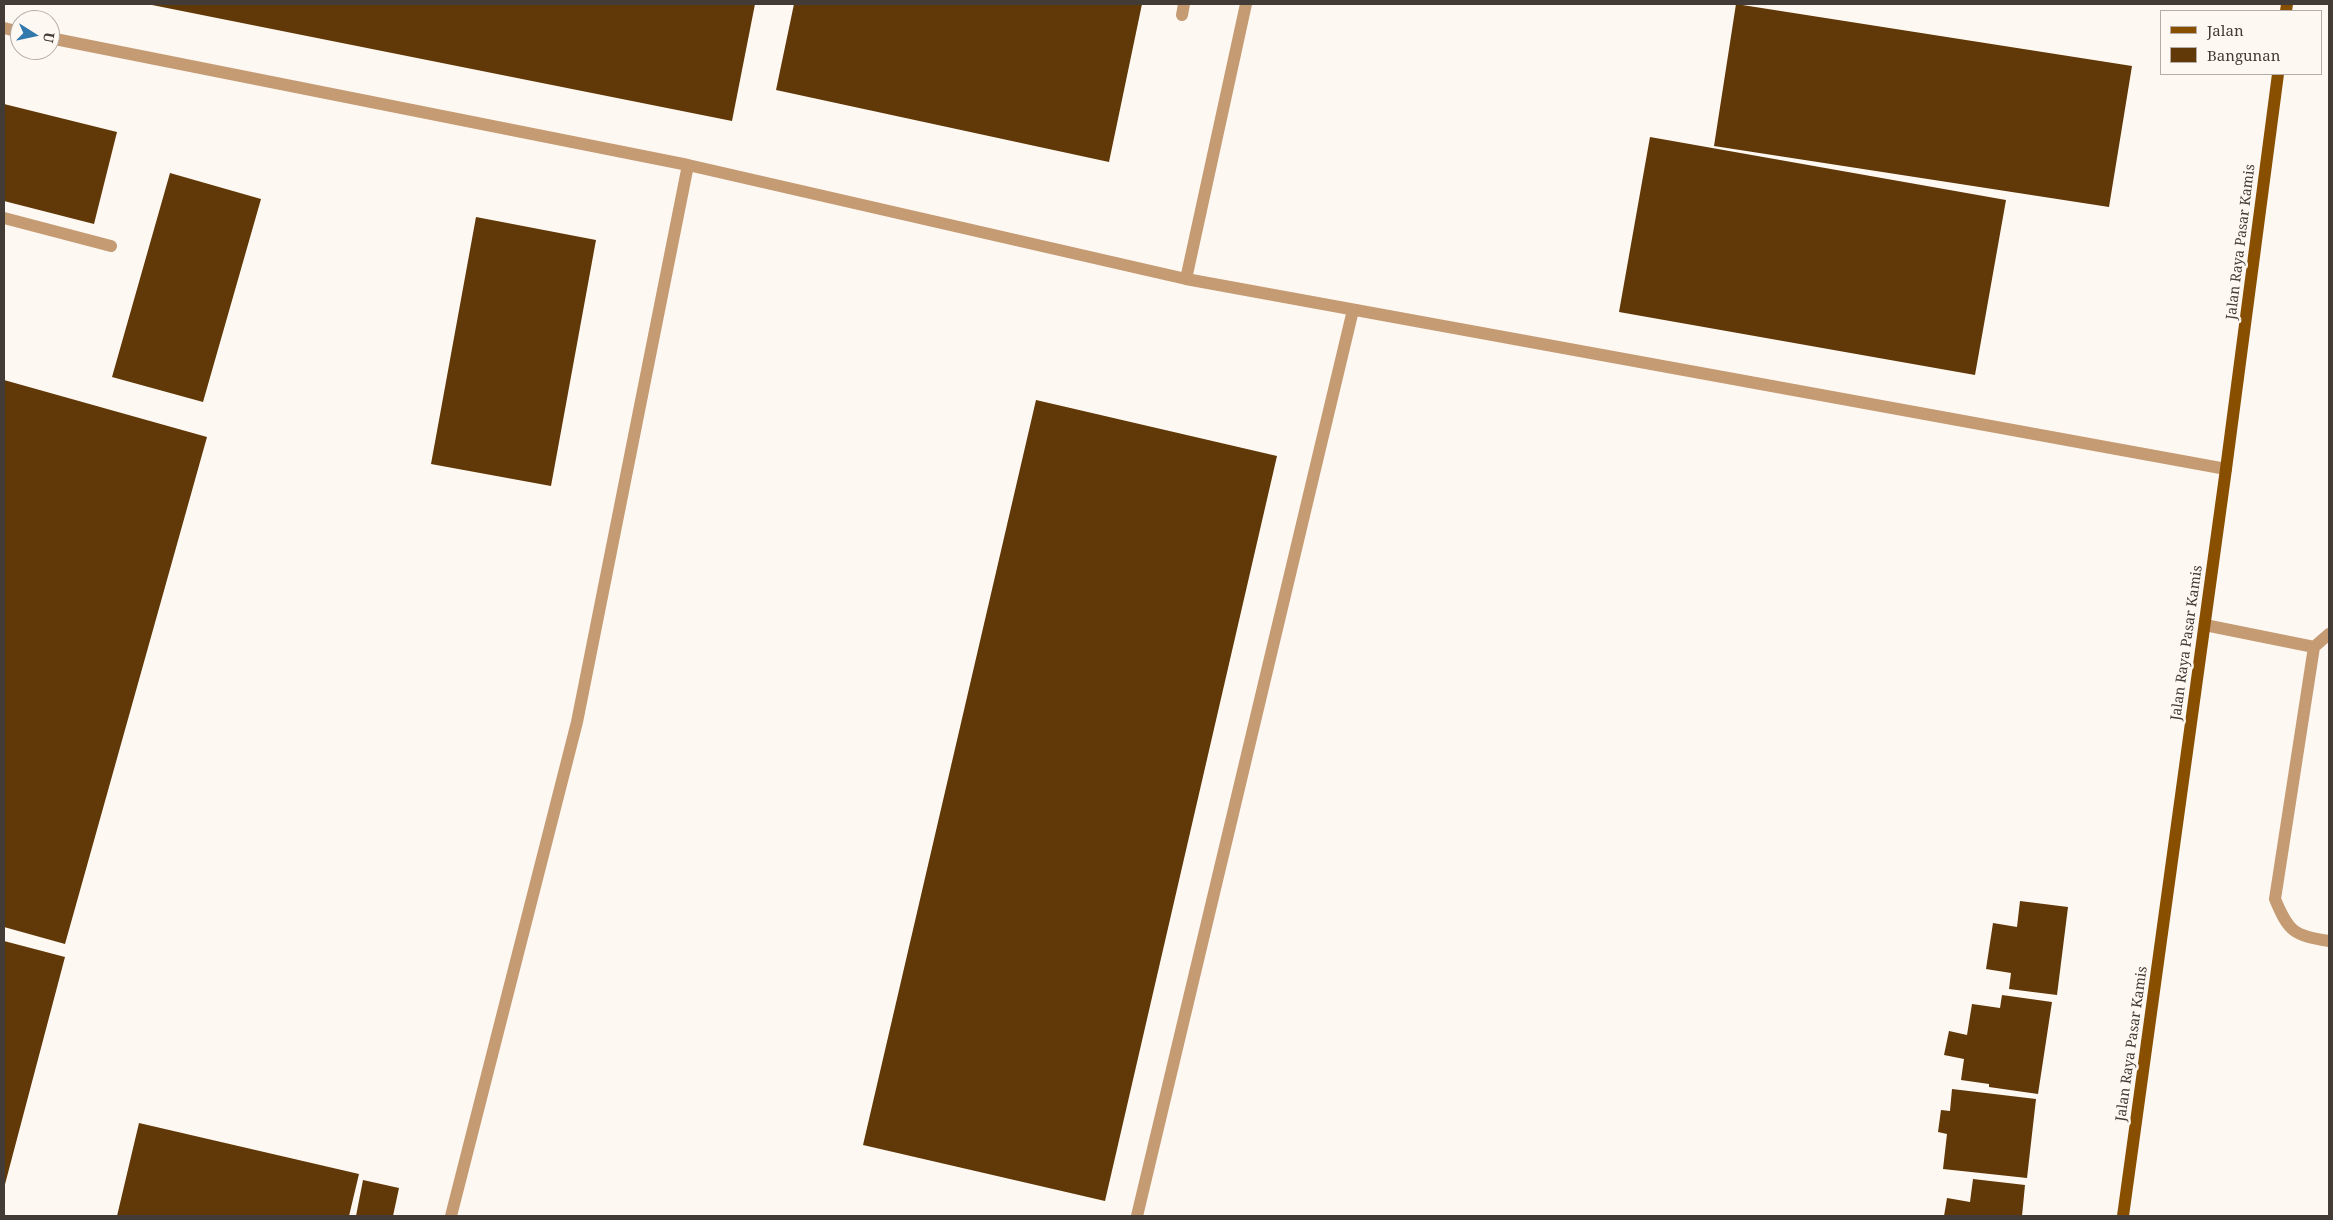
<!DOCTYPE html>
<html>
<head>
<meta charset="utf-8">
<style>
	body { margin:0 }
	#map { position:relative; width:2333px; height:1220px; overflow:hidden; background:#fef8f2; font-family:"Noto Serif",serif }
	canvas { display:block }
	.frame { position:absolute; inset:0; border:5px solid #423b36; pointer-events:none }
	.legend { position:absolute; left:2160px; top:10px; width:162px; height:65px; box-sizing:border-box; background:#fef8f2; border:1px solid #b3aca7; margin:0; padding:6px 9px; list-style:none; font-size:15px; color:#423b36 }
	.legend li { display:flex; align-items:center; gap:10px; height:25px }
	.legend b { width:25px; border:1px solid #b3aca7 }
	.north { position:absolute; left:10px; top:10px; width:50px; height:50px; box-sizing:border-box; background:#fef8f2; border:1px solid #b3aca7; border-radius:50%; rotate:100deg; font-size:14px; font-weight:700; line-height:20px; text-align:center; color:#423b36 }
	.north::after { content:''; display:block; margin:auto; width:18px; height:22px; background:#3179ad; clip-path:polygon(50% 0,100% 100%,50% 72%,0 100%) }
</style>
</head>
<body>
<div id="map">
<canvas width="2333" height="1220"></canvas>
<div class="frame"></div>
<ul class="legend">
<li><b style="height:6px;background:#894f00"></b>Jalan</li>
<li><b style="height:14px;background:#613807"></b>Bangunan</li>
</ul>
<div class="north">U</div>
</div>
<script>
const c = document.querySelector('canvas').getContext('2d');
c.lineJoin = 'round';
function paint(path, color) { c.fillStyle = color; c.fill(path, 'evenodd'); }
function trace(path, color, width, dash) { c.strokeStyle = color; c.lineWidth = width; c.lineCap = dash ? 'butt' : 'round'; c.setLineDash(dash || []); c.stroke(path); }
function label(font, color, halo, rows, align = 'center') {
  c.font = font + ' "Noto Serif",serif'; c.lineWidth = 5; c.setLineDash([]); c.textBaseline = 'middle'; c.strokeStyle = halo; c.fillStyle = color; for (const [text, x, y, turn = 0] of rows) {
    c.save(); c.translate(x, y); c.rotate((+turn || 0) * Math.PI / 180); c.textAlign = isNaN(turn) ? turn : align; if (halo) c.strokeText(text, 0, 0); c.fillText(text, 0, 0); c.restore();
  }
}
paint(new Path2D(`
	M147,4H755L732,121Z
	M794,4H1142L1109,162L776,90Z
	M1736,4L2132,66L2109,207L1714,146Z
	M4,104L117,132L94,224L4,201Z
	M1650,137L2006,200L1975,375L1619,312Z
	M170,173L261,199L203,402L112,377Z
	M476,217L596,240L551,486L431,464Z
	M4,380L207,437L65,944L4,927Z
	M1036,400L1277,456L1105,1201L863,1145Z
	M2020,901L2068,907L2057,995L2009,989L2011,973L1986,969L1993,923L2017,927Z
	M4,941L65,957L4,1188Z
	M2002,995L2052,1002L2038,1094L1989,1087V1084L1961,1080L1964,1059L1944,1055L1949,1031L1967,1035L1972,1004L2000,1008Z
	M1952,1089L2036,1099L2027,1178L1943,1169L1947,1134L1938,1132L1941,1110L1950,1111Z
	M139,1123L359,1174L349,1216H117Z
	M1973,1179L2025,1185L2022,1216H1944L1947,1198L1970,1202Z
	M363,1180L399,1188L393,1216H356Z`), '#613807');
trace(new Path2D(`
	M1182,15L1184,4
	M4,28L20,32
	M50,38L688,165L1186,279L1246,4
	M4,218L111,246
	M1186,279L2226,469
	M2205,625L2314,647L2329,634
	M2314,647L2275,899C2289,933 2294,935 2329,941
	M451,1216L577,722L688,165
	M1137,1216L1353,310`), '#c59b74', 12);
trace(new Path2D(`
	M2286,11L2287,4
	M2123,1216L2226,469L2278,74`), '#894f00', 12);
label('14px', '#423b36', '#fef8f2', [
	["Jalan Raya Pasar Kamis",2241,242,-83],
	["Jalan Raya Pasar Kamis",2187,643,-82],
	["Jalan Raya Pasar Kamis",2132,1044,-82]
]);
</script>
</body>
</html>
